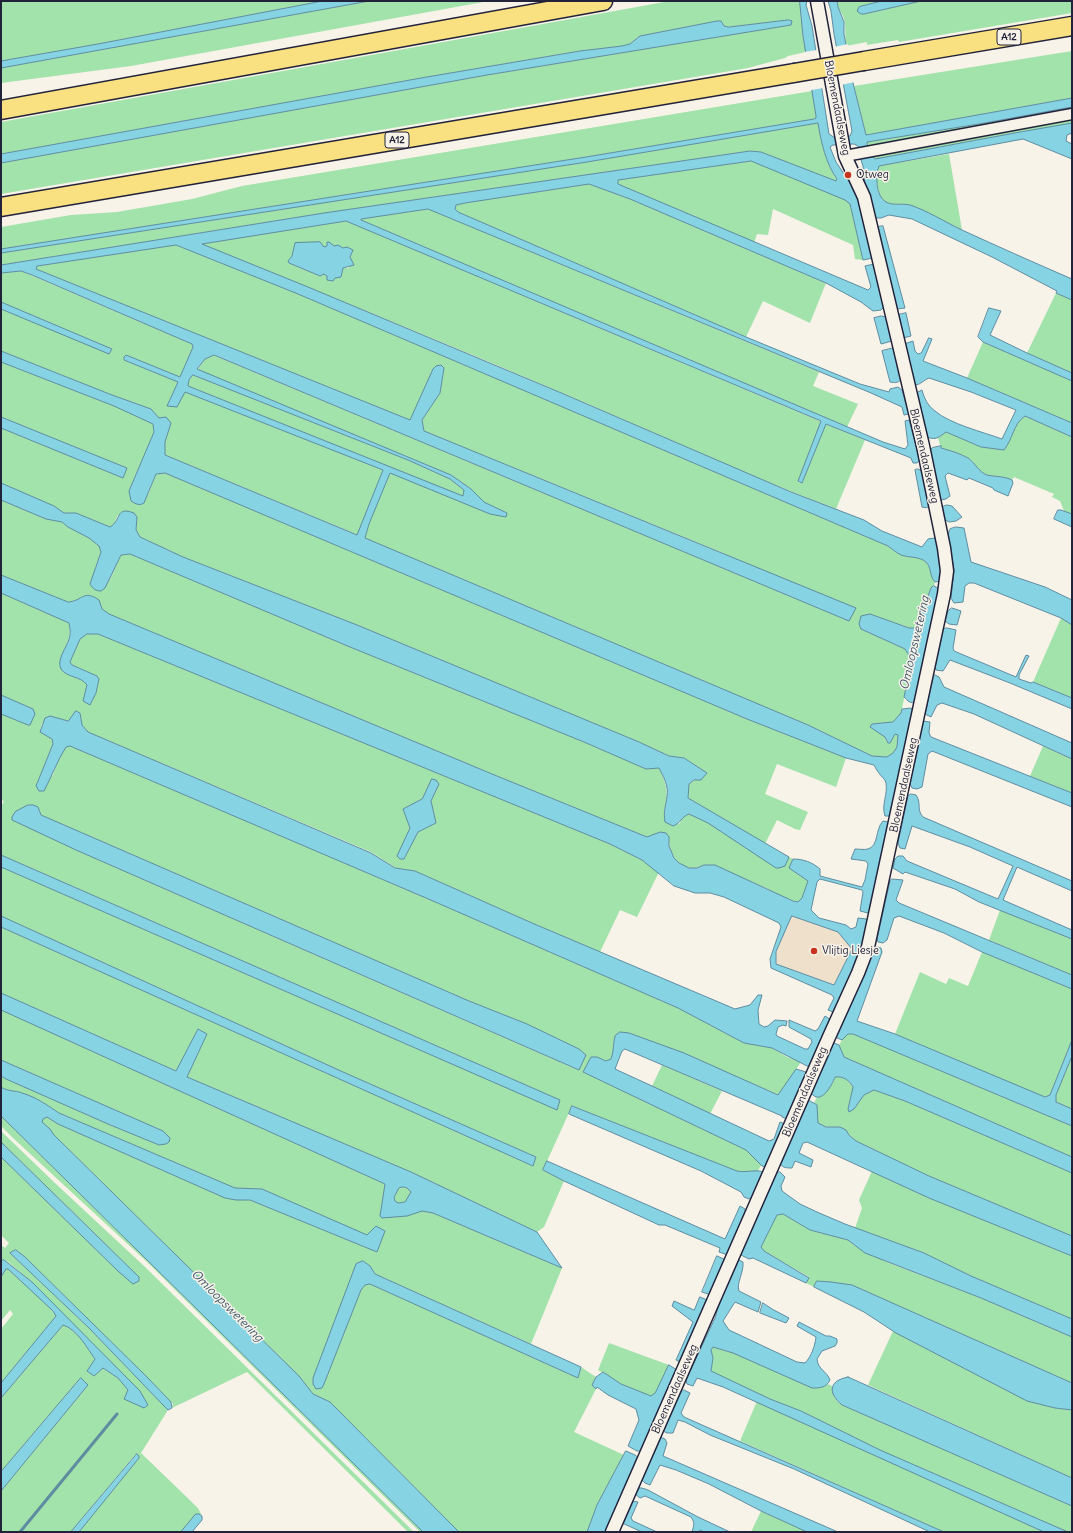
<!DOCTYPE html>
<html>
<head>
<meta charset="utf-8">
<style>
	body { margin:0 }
	#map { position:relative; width:1073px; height:1533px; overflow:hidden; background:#f7f3e8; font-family:Delius,sans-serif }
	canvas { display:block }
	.frame { position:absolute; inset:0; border:2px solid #22223b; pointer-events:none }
</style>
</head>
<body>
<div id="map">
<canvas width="1073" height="1533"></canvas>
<div class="frame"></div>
</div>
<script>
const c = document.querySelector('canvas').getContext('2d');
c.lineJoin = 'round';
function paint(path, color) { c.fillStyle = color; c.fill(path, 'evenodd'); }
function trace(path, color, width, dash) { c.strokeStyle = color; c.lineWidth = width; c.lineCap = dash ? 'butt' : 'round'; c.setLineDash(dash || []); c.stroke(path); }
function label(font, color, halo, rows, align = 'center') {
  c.font = font + ' Delius,sans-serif'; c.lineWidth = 3; c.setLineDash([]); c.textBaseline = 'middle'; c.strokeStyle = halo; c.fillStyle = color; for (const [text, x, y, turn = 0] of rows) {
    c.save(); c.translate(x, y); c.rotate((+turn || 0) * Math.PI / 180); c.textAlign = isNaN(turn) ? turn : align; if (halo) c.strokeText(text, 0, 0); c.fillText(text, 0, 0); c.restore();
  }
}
paint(new Path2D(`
	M792,916L838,932L852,949L834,985L776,964V952Z`), '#efe0cc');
paint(new Path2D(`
	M1,1H323L98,44L1,61Z
	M369,1H489L131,66L1,83V68Z
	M670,1H800L803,36L806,52L788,56L785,58L748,68L1,194V163L487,75L791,25L789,20L727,27L717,21L640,36L630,44L622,46L580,51L421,78L1,154V122Z
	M837,1H882L859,7L858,11L864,14L921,1H1072V13L899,42L898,40L867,45V42L846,46C845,37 846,27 844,19C842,12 837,9 837,1Z
	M1072,51V98L866,135L854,86Z
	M812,91L816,116V118L814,119L586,157L1,249V227L71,215L117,212L192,199L242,186Z
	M1072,107V123C1006,134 940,147 875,159L870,154L867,142L979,124Z
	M818,123C821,142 826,164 837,180L836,181L761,152L750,151L324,213L1,265V253L587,162Z
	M949,154L962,230L909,205L891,204L885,202L880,196L876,178V172L879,166Z
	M751,161L845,199L850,204L863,260L855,259L853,245L773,209L768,235L757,234L754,243L618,184V180Z
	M589,184L630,199L826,283L810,323L763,301L746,337L458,212L455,209L456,205L465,203Z
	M428,209L819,372L813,386L858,404L847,427L361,220V219Z
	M346,221L822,422L798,482L802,483L826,424L865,440L836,509C752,477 671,440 588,404C460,349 331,296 201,244ZM295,243L324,247L334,246L353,250L350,257L349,268H343L335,278L324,273L319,276L289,263L288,261L292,256Z
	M176,245L298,294L888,546C892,549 897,553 901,555C909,558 920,556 926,562C932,568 929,576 935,582L934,586L931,588L916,628H910L870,614L861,629L905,649L912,660L901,713L893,722L872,724L885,737L886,741L890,743L895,734L898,735L897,747L893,753L887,757L872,756L808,725L365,538L369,524L390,472L490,514L507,513L484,502L471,489L451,475L197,370L205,359L213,355L849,621L723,553L424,431L422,420L440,393L444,368L441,365L422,396L410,420L36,269L37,266Z
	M21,271L192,344L193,347L180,377L126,355L124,357V360L178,382L167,406L185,392L383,470L358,535L165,455V442L171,423L159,418L151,409L112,395L1,351V309L109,353L112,349L1,302V273Z
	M1056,293L1072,300V373L1027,353Z
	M983,342L1072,381V423L967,378Z
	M1,362L114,406L153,424L154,432L129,491L148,495L156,474L165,473L747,719L846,758L836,787L777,764L765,794L808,812L800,830L795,829L777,820L765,844L688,798L689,784L707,773L684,758L669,756L639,742L357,625L183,557L140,537L136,530L137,521L118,515L114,524L110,527L76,513H64L53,506L1,483V428L123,478L127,468L1,417Z
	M193,375L408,460L450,479L464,490L463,497L188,386L189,380Z
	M1025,416L1072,437V514L1064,511L1060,501L1052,497L1054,494L1014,477L1012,480C1004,476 996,477 987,475C979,472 975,463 968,458C959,453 951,451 941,448L938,438L946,432L981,447L1004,450C1013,439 1013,424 1025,416Z
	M1,500L46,519L62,522L68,527L89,538L99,546L101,552L95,568L101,591L110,579L121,555L130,554L350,647L584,742L646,769L659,768C668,788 668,791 664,813L679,824L684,816L689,814L698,817L785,866L789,857L793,859L789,868L808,881L802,898L798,902L785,898L764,887L704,865C684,875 668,857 669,837L660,832L647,837L492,774L109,614L102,610L96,598L89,595C82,597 76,601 68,602L1,575Z
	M1,593L69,623C72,636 66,646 61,657L66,674L84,681L87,685L85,697L90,704L96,693L99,679L97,676L72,665L70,662L80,639L87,634H98L110,639L610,844L642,860L659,872L637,917L620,910L600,952L532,923L415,871L396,868L371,852L88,732L82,725L80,713L77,711L68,721L60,719L42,723L40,731L52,739L53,744L36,786L53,775L57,762L66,746H70L433,901L678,1008L744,1043L772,1048L787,1057L801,1062L779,1095L751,1083L613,1044L614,1051L611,1059L606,1061L597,1057L583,1072L746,1150L761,1165L758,1171L745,1173L737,1171L572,1106L543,1170L564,1181L544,1227L537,1232L411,1172L187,1077L207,1034L198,1029L176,1071L1,993V927L533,1166L536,1157L343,1072L1,916V867L440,1059L560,1100L1,855V807L4,801L1,800V714L28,725L33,709L1,695ZM432,780L439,784L431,801L436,823L418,832L404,859L410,828L403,809L422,799ZM28,805H33L38,807L41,815L469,1001L527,1024L579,1049L586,1055L578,1070L76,850L25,807Z
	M1061,618L1072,625V698L1033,682Z
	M1043,746L1072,759V793L1030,776Z
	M1000,910L1072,939V975L989,940Z
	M982,952L1072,989V1040L1050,1095L1045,1098L895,1034L920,972L946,984L949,978L968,986Z
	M1,1010L385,1184L384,1193L407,1216L422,1211L433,1213L562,1268L531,1344L375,1274L370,1266L363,1261L324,1384L361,1290L365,1285L370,1284L578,1378L581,1367L596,1377L592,1385L596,1389L574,1432L624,1455L597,1505L587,1532H459L330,1402L313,1394L299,1376L54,1135L50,1129L41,1123L43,1119L47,1117L58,1124L225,1198L236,1200H250L377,1252L385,1230L367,1236L262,1189L235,1188L59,1113C47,1105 36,1097 22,1093C15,1090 8,1092 1,1087V1076L108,1124L159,1145L166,1144L163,1131L1,1060Z
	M848,1034H853L1072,1126V1157L844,1057L839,1045L842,1040Z
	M1072,1056V1109L1056,1102V1095Z
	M662,1065L722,1091L710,1114L652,1086Z
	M840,1076L847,1080L853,1087L848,1109H854L864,1095L874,1090L905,1101L1072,1173V1236L929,1176L856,1141C851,1137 845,1128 839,1127C829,1126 829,1129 817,1123V1105L814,1103L817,1097C827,1095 831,1085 835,1077Z
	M1,1116L423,1532H420L146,1261L13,1138L1,1126Z
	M1,1131L56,1184L143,1265L414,1532H408L247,1372L172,1408L173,1404L147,1377L25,1257L16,1250L10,1253L89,1328L168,1410L141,1453L198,1508L202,1516L199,1514L196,1515L181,1532H79L139,1458V1456L135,1455L71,1532H1V1491L88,1385L81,1378L1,1472V1398L63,1325C77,1329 87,1348 95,1359L87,1371L94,1376L103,1368L118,1378L128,1390L125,1399L148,1405L32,1282L8,1262L4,1260L1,1261V1245L5,1248L9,1243L1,1235V1157L119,1272L139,1277L1,1142Z
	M872,1171L929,1198L1072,1256V1319L971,1276L924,1253L855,1228L862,1208L859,1200Z
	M404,1187L407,1188L411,1192L409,1198L405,1202L398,1203L395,1201L394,1197L399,1188Z
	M783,1214L810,1230L848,1240L854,1245L889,1263L981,1298L1072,1337V1383L852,1285L817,1281L814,1287L806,1283L809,1277L764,1251L761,1247L777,1215Z
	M6,1269H8C23,1283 46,1300 56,1316L1,1383V1329L13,1314L10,1310L1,1321V1277Z
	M893,1331L1055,1408L1072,1410V1478L868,1385Z
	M609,1343L669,1365L655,1393L651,1397L621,1384L598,1370Z
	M713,1347L733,1353L823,1387L828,1384L832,1386C832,1395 835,1400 842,1405L1072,1506V1532H1068L880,1450L801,1411L770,1399L716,1374L711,1371L713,1358L711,1350Z
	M757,1401L1044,1532H944L740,1441Z
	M761,1511L807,1532H751Z`), '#a2e2ab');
const water = new Path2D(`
	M323,1H369L1,68V61L98,44Z
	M800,1H807L806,5L812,26L829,134L835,138L850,136L852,131L834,34L831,11L828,1H837L838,7L844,22V34L853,83L866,135L1072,98V107L979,124L867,142L868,149L859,151L858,146L854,144L833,145L830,147L836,162L858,195L873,258L863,260L850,204L845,200L751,161L618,180V184L625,187L868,290L871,287L865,266L874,264L885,306L881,310L873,311L861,302L826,283L630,199L589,184L465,203L456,205L455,209L458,212L746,337L860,384L889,392L890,389L898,387L902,390L909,414L904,415L902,407L871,393L428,209L361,219V220L883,442L905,449L908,445L905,421L909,420L920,460L917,463H913L911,458L826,424L802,483L798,481L821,421L346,221L202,244L308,287L559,392L791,492L864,520L882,531L922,547L928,539L934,538L939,541L941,581L935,582C929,576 932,568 926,562C919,556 909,558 901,555C897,553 892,549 888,546L298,294L176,245L44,265L37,266L36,269L410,420L433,369L436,366L441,365L444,368L440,393L422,420L424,431L856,608L849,621L214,355L205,359L197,369L451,475L471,489L484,502L507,513L506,517L490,514L390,473L369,524L365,538L808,725L872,756L887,757L893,753L897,747L898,735L895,734L890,743H888L885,737L870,727L872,724L893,722L901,713L902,709L911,708L914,712L893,814L890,816H885C881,805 888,795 886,783C885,778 881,777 879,773C877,771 875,767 874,765L846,758L747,719L165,473L156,474L144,503C139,506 136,504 131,501L129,491L154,432L153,424L114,406L1,362V351L112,395L151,409L159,418L166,417L171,423L165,442V455L357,535L383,470L185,392L177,407L167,406L178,382L124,360V357L126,355L180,377L193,347L192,344L32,275L21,271L1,273V265L324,213L750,151L761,152L836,181L837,179C826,164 821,142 818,123L587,162L1,253V249L586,157L814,119L816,118V116L803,36ZM193,375L408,460L450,479L464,490L463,496L188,386L189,380Z
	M882,1H921L864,14H861L857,11L859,7Z
	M789,20L792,21L791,25L487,75L1,163V154L421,78L580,51L622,46L630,44L640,36L717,21H721L724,26L728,27Z
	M1072,123V133L1067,135L1066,141L1072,144V159L1023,139L879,166C875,175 876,197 886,202C893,206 902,203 910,205C928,211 945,222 962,230C999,247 1035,263 1072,279V300L1056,293L1057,291L992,257L912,219L889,215L881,218H875L865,184L863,166L860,157L870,154L875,159C941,147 1006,134 1072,123Z
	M883,226L905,308L897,309L878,227Z
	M320,242L324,247L327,246V242H329L334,246L338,245L343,248L347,247L353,250L350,257L354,265L343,268L341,277L335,278L333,281L327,280V276L324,274L320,276L289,263L288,261L292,256L295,243Z
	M1,302L112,349L109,354L1,309Z
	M989,308L1001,311L990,335L1027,353L1072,373V381L983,342L978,337Z
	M906,313L911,336L903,338L898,315Z
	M882,316L888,318L892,339V341L881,344L874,318Z
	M929,338L932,339L923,361L967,378L1072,423V437L1025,416C1013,424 1013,439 1004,450L981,447L946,432C938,438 935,441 925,436L916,393L922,390C924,398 928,406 935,411C950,424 983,432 1002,439L1016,410L971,392L929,378C924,380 921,384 916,385L914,384L904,344L913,341L915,351L918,354L921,353Z
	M894,348L901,380C897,383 895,383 890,382L882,351Z
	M1,417L127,468L123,478L1,428Z
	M941,446V448C951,451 959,453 968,458C975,463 979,472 987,475C996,477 1004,476 1012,480L1013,483L1008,496L994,490L993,488L969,478L967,480L948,473L945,476L950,496L946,499L941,500L929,453L932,448Z
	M918,469L922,471L931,506C928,508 925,508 922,507L915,470Z
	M1,483L54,506L64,513H76L110,527C122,520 115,506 134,513L137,517L136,530L140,537L183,557L357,625L639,742L669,756L684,758L707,773L701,780H694L689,784L688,798L789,857L785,866L779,868H776L708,823L689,814C681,817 681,823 673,826L665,822C663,811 666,806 667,796C669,786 663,776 659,768L646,769L584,742L350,647L130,554L121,555L105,588L101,591C96,591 93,589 90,584L101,552L99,546L89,538L68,527L62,522L46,519L1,500Z
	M947,505L952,506L962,517L956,521L949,522L944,519L942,507Z
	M1058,510H1061L1072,514V527L1054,519Z
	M956,527L964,528L971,562L1045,587L1072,600V625L1061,618L974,583H969L965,586L963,602L954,603L951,598L954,570L948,534L950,529Z
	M1,575L68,602C83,601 83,589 99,600L102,609L109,614L492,774L647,837L660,832L666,833L669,837V846L674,858L679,863L689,868H697L704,865H715L793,901L798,902L802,898L808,881L789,868L793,859C803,859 812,862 820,869V876L862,887L865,880L868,864L866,861L851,859L855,849C859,849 864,850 868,849C879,846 875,829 883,821L888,822L890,824L872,912L868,913L860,911L863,892L862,890L820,879L817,882L811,910L819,918L846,925L851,929L856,927L858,918L866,919L869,922C862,952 849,982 835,1010L833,1012L828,1010L834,998L832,995L771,968L770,959L781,927L779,923L724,897L710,893H695L674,886L642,860L610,844L98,634H87L80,639L70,662L72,665L97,676L99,679L96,693L90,705L83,701L87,685C81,676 67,678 61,669C56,660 67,647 69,639C71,633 70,629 69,623L1,593ZM792,916L838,932L852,949L834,985L776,964V952Z
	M934,586L940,589L916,702C910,704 908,701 904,697L912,660L905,649L861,629L859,624L861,616L870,614L909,628H916L931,588Z
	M952,608L961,611L957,625L949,624L945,621L948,611Z
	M947,628L956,630L953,648L954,651L1016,677L1026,655L1029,656L1019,675V679L1031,683L1033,682L1072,698V709L1010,683L950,660L943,671L936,670L935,668L943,629Z
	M935,675L939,677L944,687L1072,743V759L974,714L942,703L937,705L931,717L925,714L933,677Z
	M1,695L33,709L35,714L30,725H28L1,714Z
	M76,711L80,713L82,725L88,732L371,853L395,868L415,871L532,923L735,1009L750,1005L758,995H762L758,1010L759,1024L764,1027L768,1026L775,1020L787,1021L786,1026L783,1025L778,1027L776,1034L777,1036L805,1049H808L812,1042L811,1039L789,1027V1020L815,1031L818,1029L825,1016L831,1020L811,1066L809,1067L772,1048L744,1043L678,1008L433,901L70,746L66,747C57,761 52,776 44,791H39L36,786L53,744L52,739L40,732L45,718L50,716L68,721Z
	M923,721L930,722L929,733L931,737L1072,793V807L932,751L928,754L922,787L917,789L912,788L910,784Z
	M432,779L436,780L439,784L431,801L436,823L418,832L404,859H400L397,856L410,828L403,809L422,799Z
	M911,794L916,795C922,804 916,809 923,817L1072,881V891L1017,867L1003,900L1072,930V939L979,902L955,889L905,872L903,874L893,868L895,859L898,856H903L907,861L998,899L1013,866L970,847L912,826L905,849L900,848L898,843L908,796Z
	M28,805H33L38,807L41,815L469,1001L527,1024L579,1049L586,1055L579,1070L76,850L12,820V817L15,812Z
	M1,855L560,1100L557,1110L1,867Z
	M892,879L903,880L896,900L899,903L1072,975V989L982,952L944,933L899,916L894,918L887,940L883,943L878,942L877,939L890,881Z
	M1,916L343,1072L536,1157L533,1166L1,927Z
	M874,947H877L881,948L882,952L857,1021L895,1034L1045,1097L1050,1095L1072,1040V1056L1056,1095V1102L1072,1109V1126L853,1034H848L842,1040L837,1038L836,1036L867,968Z
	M1,993L176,1071L198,1029L207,1034L187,1077L411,1172L537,1232L562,1268L433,1213L422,1211L407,1216L382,1218L380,1216L385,1184L1,1010ZM404,1187L407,1188L411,1192L405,1202L398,1203L395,1201L394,1197L399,1188Z
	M620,1032L629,1033L684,1053L778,1095L796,1069L806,1072L808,1074L787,1119L782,1117V1116L625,1049L622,1051L615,1069L652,1086L769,1141L774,1139L780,1122L785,1124L768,1166L765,1167L762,1166L746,1150L583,1072L591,1057H597L606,1061L611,1059C614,1051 613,1044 615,1036Z
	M834,1043L839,1045L844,1057L1072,1157V1173L905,1101L874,1090L864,1095L854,1109L849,1112L848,1109L853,1087C849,1080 843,1076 835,1077C832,1085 821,1106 811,1093L832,1045Z
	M1,1060L163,1131L170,1138L169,1142L166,1144L159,1145L108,1124L6,1079L1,1076Z
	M1,1087C8,1092 15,1090 22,1093C36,1097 47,1105 59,1113L235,1188L262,1189L367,1235L376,1226L385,1231L377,1252L250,1200H236L225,1198L58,1124L47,1117L43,1119L42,1122L50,1129L54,1135L299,1376L313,1394L330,1402L459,1532H423L1,1116Z
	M810,1101L817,1105L818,1123L826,1127H840L846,1130L849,1135L856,1141L929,1176L1072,1236V1256L929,1198L807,1142L803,1143L799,1153L813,1160L811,1167L795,1161L792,1168C787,1168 783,1168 780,1164L807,1103Z
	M572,1106L737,1171C746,1173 756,1169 763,1172L765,1176L756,1195L749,1199L744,1197L741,1192L701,1171L569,1114Z
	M1,1142L139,1277V1281L133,1284L119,1272L1,1157Z
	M547,1161L725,1239L740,1206L745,1209L746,1216L728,1255L719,1252L720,1248L665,1225H659L564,1181L543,1170Z
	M780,1172L785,1177L781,1186L782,1191L800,1204L817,1212L845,1224L924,1253L971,1276L1072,1319V1337L981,1298L865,1253L848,1240L810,1230L783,1214L777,1215L761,1247L764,1251L809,1278L806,1283L753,1258L749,1259L741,1255V1253L776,1173Z
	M16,1250L25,1257L147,1377L171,1402L172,1408L168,1410L164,1406L89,1328L10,1253Z
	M717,1256L726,1260L711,1295L702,1292Z
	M4,1260L32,1282L140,1391L148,1405L144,1408L124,1399L128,1390L118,1378L103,1368L94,1376L87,1371L95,1359C87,1348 77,1329 63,1325L1,1398V1383L56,1316L53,1311L8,1269H6L1,1277V1261Z
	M739,1260L743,1262C744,1273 736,1283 739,1291L761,1302L758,1312L735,1302L723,1321L729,1330L797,1362L805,1363C811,1357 815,1346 816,1337L797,1326L799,1322L826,1336H830L837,1339V1343L835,1346L822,1351L817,1359C818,1370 827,1371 830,1380C826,1388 820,1388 812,1388L733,1353L713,1347L711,1350L713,1358L711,1371L770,1399L801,1411L880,1450L1068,1532H1044L723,1387L697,1378L693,1386L687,1384L686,1380L715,1318L721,1297L737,1261Z
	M363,1261L370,1266L375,1274L581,1367L578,1378L370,1284L365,1285L361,1290L324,1384L322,1388L316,1389L313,1384V1378L356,1264Z
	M817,1281L831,1282L852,1285L1072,1383V1410L1055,1408L1027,1401L896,1333L864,1312L814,1287Z
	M700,1297L707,1300L708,1303L680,1362L676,1360L693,1322L672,1306L674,1301L694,1310Z
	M763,1303L772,1309L789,1318L786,1323L760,1313Z
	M669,1365L677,1370L643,1451H637L628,1446L639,1420L636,1409L608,1395L597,1387L596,1389L592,1385L596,1377L603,1372L621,1384L651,1396L655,1393Z
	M848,1377L1072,1478V1506L842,1405C828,1393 828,1381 848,1377Z
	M81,1378L88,1385L1,1491V1472Z
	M684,1390L690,1393L681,1413L684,1417L944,1532H930L794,1469L710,1435L685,1422L678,1420L673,1433H667L663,1431L664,1427L681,1392Z
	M660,1437L665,1439L667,1443L663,1456L838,1532H807L761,1511L709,1484L676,1470L660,1465L650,1485L645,1483L641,1479Z
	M626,1451L635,1455L640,1459L607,1532H587L597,1505Z
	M137,1454L139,1456V1458L79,1532H71Z
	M637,1488H642L648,1490L698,1517L730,1532H704L700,1530L699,1532H692C694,1525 695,1523 691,1517L645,1496L640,1498L635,1494Z
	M632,1501L638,1502L631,1518L633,1521L657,1532H642L622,1523Z
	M196,1514H199L202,1516V1520L192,1532H181Z`);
paint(water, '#86d3e4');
trace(water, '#5e8ca0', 1);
paint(new Path2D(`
	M848,44L855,82L841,85L834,47Z
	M817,50L824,88L811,90L804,52Z`), '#f7f3e8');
trace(new Path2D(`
	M20,1532L117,1414`), '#5e8ca0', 3);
const minor = new Path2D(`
	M845,156L1072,114`);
const tertiary = new Path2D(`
	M612,1532L829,1037L858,973L868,947L944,594L947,571L944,548L923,446L864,197L845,156L817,1`);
const motorway = new Path2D(`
	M864,61L1072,26
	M1,110L603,1
	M1,207L794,73`);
trace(minor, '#22223b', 13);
trace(tertiary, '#22223b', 15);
trace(motorway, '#22223b', 21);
trace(minor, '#f7f3e8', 10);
trace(tertiary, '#f7f3e8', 12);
trace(motorway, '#f9e181', 18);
const motorwayBridge = new Path2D(`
	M794,73L864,61`);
trace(motorwayBridge, '#22223b', 21, []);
trace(motorwayBridge, '#f9e181', 18);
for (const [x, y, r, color] of [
	[848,175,4,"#c8321e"],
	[814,951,4,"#c8321e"]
]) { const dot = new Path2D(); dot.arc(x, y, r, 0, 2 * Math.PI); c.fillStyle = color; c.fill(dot); trace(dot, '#f7f3e8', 1.5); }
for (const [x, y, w] of [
	[1009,37,24],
	[397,140,24]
]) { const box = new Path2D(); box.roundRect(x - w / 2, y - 8, w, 16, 3); c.fillStyle = '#f7f3e8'; c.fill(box); trace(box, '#22223b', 1); }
label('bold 10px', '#22223b', null, [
	["A12",1009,37],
	["A12",397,140]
]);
label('11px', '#22223b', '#f7f3e8', [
	["Bloemendaalseweg",837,108,79],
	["Bloemendaalseweg",924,456,77],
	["Bloemendaalseweg",904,785,-78],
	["Bloemendaalseweg",805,1092,-67],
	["Bloemendaalseweg",675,1389,-66]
]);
label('11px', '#22223b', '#f7f3e8', [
	["Otweg",856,175],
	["Vlijtig Liesje",822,951]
], 'left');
label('italic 12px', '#40576e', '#f7f3e8', [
	["Omloopswetering",915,643,-77],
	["Omloopswetering",227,1306,45]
]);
</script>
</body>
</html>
